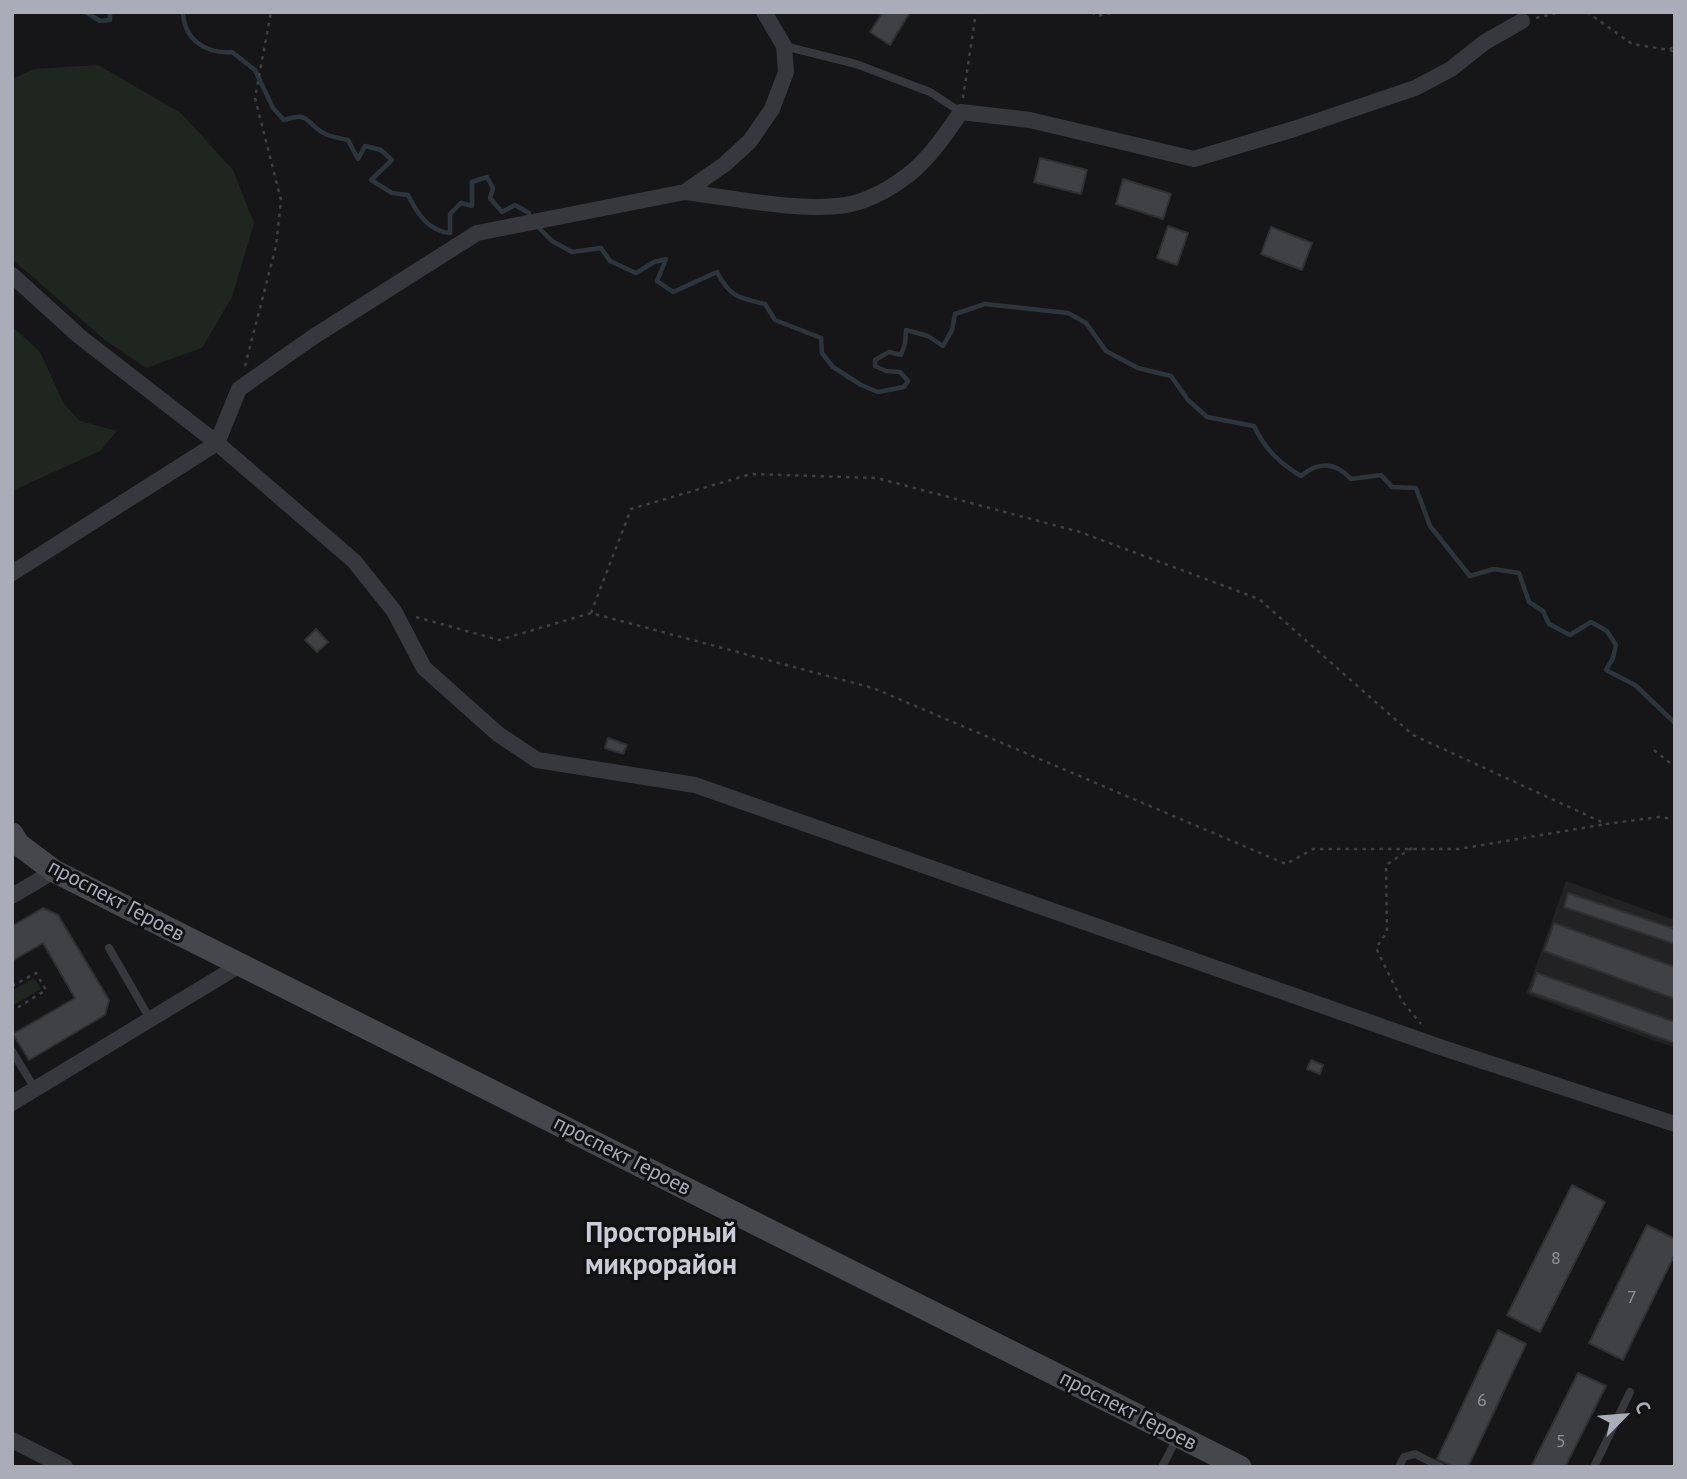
<!DOCTYPE html>
<html>
<head>
<meta charset="utf-8">
<style>
	body { margin:0 }
	#map { position:relative; width:1687px; height:1479px; overflow:hidden; background:#161618; font-family:"PT Sans",sans-serif }
	canvas { display:block }
	.frame { position:absolute; inset:0; border:14px solid #a8adb8; pointer-events:none }
	.north { position:absolute; left:1589px; top:1381px; width:70px; height:70px; -webkit-text-stroke:5px #111113; paint-order:stroke; rotate:65deg; font-size:19px; font-weight:700; line-height:28px; text-align:center; color:#a8adb8 }
	.north::after { content:''; display:block; margin:auto; width:24px; height:32px; background:#a8adb8; clip-path:polygon(50% 0,100% 100%,50% 72%,0 100%) }
</style>
</head>
<body>
<div id="map">
<canvas width="1687" height="1479"></canvas>
<div class="frame"></div>
<div class="north">С</div>
</div>
<script>
const c = document.querySelector('canvas').getContext('2d');
c.lineJoin = 'round';
function paint(path, color) { c.fillStyle = color; c.fill(path, 'evenodd'); }
function trace(path, color, width, dash) { c.strokeStyle = color; c.lineWidth = width; c.lineCap = dash ? 'butt' : 'round'; c.setLineDash(dash || []); c.stroke(path); }
function label(font, color, halo, rows, align = 'center') {
  c.font = font + ' "PT Sans",sans-serif'; c.lineWidth = 6; c.setLineDash([]); c.textBaseline = 'middle'; c.strokeStyle = halo; c.fillStyle = color; for (const [text, x, y, turn = 0] of rows) {
    c.save(); c.translate(x, y); c.rotate((+turn || 0) * Math.PI / 180); c.textAlign = isNaN(turn) ? turn : align; if (halo) c.strokeText(text, 0, 0); c.fillText(text, 0, 0); c.restore();
  }
}
paint(new Path2D(`
	M1566,881L1675,920V1048L1526,994Z`), '#222225');
paint(new Path2D(`
	M98,65L181,113L233,170L254,223L232,297L202,348L146,368L105,340L12,259V79L34,69Z
	M12,326L40,352L64,404L80,421L117,431L100,451L12,491Z
	M34,978L41,989L12,1006V991Z`), '#1e261f');
trace(new Path2D(`
	M86,12L100,21L110,20V12
	M183,12C184,40 206,54 232,52L255,70L273,108L284,120C308,113 303,118 320,131C328,137 339,138 348,140L358,159L365,146L381,150L392,160L371,180L392,193L408,195C417,213 428,231 450,233V214L461,203L472,206V182L487,177L493,188L490,198L502,212L515,205L529,213
	M539,228L552,241L572,252L601,248L610,261L636,273L654,262L666,259L657,281L673,292L717,272C730,297 738,298 765,304L775,320L821,338L822,353L833,367L861,385L878,392L904,387L908,381L900,372L886,371L875,366V360L889,352L901,355L905,344L906,330L928,336L943,346L952,330L955,314L985,304L1068,313L1086,323L1106,351L1138,368L1171,376L1188,400L1207,417L1254,426C1265,449 1279,463 1301,476C1317,462 1335,461 1351,479L1381,475L1392,487L1416,488L1430,526L1470,576L1494,569L1519,573L1529,602L1543,611L1549,624L1570,635L1591,622L1607,631L1616,645L1613,658L1606,670L1635,685L1675,723`), '#2c353c', 4.5);
const building = new Path2D(`
	M883,12H910L890,45L870,32Z
	M1040,158L1087,170L1081,194L1034,182Z
	M1123,179L1171,194L1163,219L1116,204Z
	M1168,226L1188,233L1177,265L1157,258Z
	M1271,227L1312,243L1302,270L1261,254Z
	M316,629L328,642L317,652L305,640Z
	M608,738L627,745L623,754L605,748Z
	M1568,893L1675,929V944L1564,907Z
	M43,908L58,915L109,1000L105,1015L29,1060L13,1034L75,998L43,943L12,961V926Z
	M1554,923L1675,967V999L1544,951Z
	M1537,973L1675,1022V1043L1530,992Z
	M1311,1060L1323,1065L1320,1074L1307,1069Z
	M1572,1185L1605,1202L1540,1332L1507,1315Z
	M1647,1225L1675,1239V1254L1623,1360L1589,1343Z
	M1498,1330L1526,1344L1468,1467H1454L1437,1459Z
	M1578,1373L1606,1386L1565,1467H1531Z`);
paint(building, '#404145');
trace(building, '#303034', 2);
trace(new Path2D(`
	M1092,12L1097,16L1116,12
	M1587,12L1632,44L1670,50L1675,53
	M1536,18L1560,12
	M1670,50L1675,43
	M963,98L976,12
	M245,366L276,246L281,200L255,98L271,12
	M591,613L631,509L751,474L877,478L1080,532L1259,599L1413,735L1606,824L1659,817L1675,819
	M416,617L499,640L591,613L873,688L1286,864L1313,849H1459L1606,824
	M1654,750L1675,767
	M1412,848L1386,865L1387,932L1376,948L1402,1001L1421,1024
	M12,986L36,973L46,990L12,1011`), '#3d3f44', 2.5, [3.5, 5]);
trace(new Path2D(`
	M784,46L856,64L930,92L961,112
	M109,948L150,1019
	M12,1051L35,1089
	M1162,1467L1177,1438
	M1399,1467L1404,1457L1415,1454L1441,1467
	M1594,1467L1630,1392`), '#37383d', 8);
trace(new Path2D(`
	M685,192C734,198 798,212 846,205C870,201 895,186 913,171C932,155 947,132 961,112L1030,120L1194,159L1294,129L1415,88L1451,69L1485,42L1522,21
	M12,275L79,336L217,443L354,561L394,611L424,668L498,734L537,760L695,785L1440,1047L1675,1124
	M12,573L217,443L239,389L313,337L477,233L685,192L725,164L750,141L772,109L786,72L784,46L764,12
	M12,896L54,871
	M12,1103L240,965
	M12,1440L65,1467`), '#37383d', 16);
trace(new Path2D(`
	M12,834L18,844L54,871L1240,1467`), '#45474d', 23);
label('18px', '#8e929b', null, [
	["8",1556,1259],
	["7",1632,1298],
	["6",1482,1401],
	["5",1561,1442]
]);
label('21px', '#a8adb8', '#111113', [
	["проспект Героев",116,901,28],
	["проспект Героев",622,1156,27],
	["проспект Героев",1128,1411,27]
]);
label('bold 28px', '#c9ccd4', '#111113', [
	["Просторный",661,1234],
	["микрорайон",661,1266]
]);
</script>
</body>
</html>
